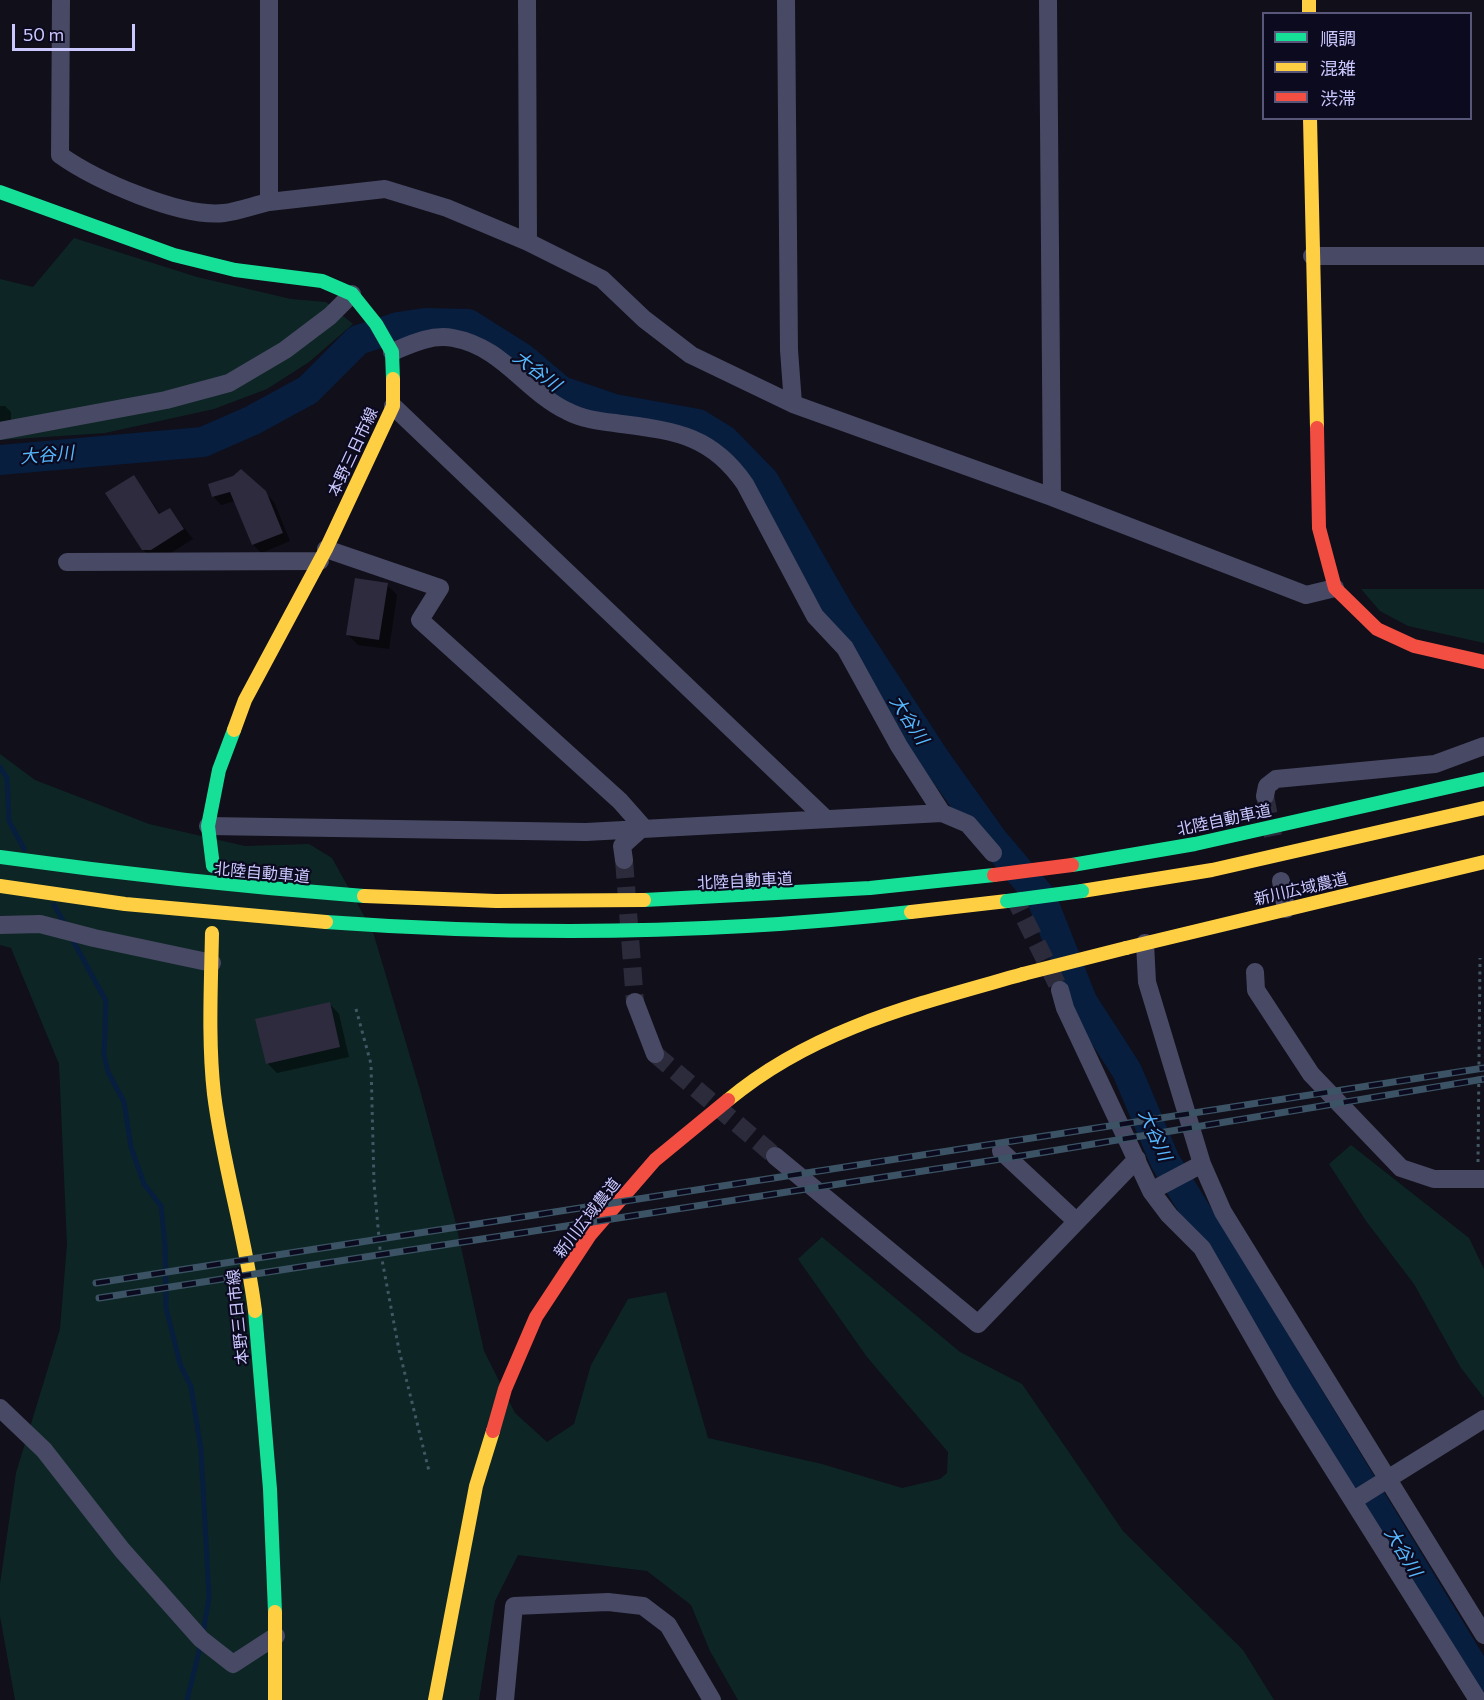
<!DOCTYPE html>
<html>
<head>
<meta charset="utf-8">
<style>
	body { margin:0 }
	#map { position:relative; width:1484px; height:1700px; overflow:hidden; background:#100f1a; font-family:Commissioner,"Noto Sans JP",sans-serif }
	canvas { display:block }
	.legend { position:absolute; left:1262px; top:12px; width:210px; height:108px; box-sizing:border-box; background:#0c0a1f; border:2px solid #585679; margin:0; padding:8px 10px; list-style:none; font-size:18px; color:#cbc8ff }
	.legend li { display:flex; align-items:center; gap:12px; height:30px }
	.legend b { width:30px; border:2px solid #585679 }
	.scale { position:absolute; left:12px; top:24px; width:123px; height:27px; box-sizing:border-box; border:3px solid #cbc8ff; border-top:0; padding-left:8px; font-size:18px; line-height:21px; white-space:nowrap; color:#cbc8ff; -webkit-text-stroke:4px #0c0a1f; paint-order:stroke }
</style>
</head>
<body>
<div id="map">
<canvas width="1484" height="1700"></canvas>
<ul class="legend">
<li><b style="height:8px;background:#16e098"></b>順調</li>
<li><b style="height:8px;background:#ffcf43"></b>混雑</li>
<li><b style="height:8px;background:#f24e42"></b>渋滞</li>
</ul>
<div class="scale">50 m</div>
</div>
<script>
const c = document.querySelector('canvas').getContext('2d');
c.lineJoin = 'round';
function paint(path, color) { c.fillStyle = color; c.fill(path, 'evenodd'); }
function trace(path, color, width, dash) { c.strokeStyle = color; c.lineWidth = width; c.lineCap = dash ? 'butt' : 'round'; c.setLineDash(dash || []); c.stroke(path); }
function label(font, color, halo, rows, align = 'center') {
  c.font = font + ' Commissioner,"Noto Sans JP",sans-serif'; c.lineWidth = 4.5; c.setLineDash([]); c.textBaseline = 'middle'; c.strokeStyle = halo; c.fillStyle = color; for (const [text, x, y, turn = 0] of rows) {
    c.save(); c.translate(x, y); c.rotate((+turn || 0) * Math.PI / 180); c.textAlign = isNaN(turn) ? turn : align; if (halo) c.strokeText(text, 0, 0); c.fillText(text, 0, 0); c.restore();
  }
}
paint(new Path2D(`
	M74,238L197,277L291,299L326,302L353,324L309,362L267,389L214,409L105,433L0,440V279L33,287Z
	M1361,589H1484V643L1408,626L1380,611Z
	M0,754L35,780L149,824L245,846L309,844L332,858L373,932L420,1090L455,1220L484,1351L515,1413L547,1442L574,1424L591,1365L628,1299L666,1292L708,1438L822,1464L902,1488L940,1479L947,1473L948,1452L867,1357L798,1259L822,1237L960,1352L1022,1384L1123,1531L1243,1650L1274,1700H738L710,1651L691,1605L647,1571L518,1555L495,1601L479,1700H15L0,1616V1584L16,1473L60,1329L67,1244L59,1064L11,948L0,945Z
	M1351,1145L1469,1238L1484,1269V1398L1461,1368L1414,1284L1366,1221L1329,1164Z`), '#0d2625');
paint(new Path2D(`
	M0,406H5L11,412V422L0,423Z
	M134,477L161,515L170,510L193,539L161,559H153L143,550Z
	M210,485L265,493L274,502L290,541L261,553L253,544L235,501L221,505L213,496Z
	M387,585L397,595L389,649L358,645L348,635Z
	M330,1004L339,1014L349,1057L277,1073L267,1063Z`), '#0007');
trace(new Path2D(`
	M0,767L7,778L9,821L24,849
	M54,905L66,926
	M71,937L106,1001L104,1055L108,1072L124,1102L131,1147L144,1184L161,1206L165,1245L166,1308L180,1364L191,1387L201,1450L209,1597L203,1634
	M187,1700L201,1643`), '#071e3e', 5);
trace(new Path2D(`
	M0,460L203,442L253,420L308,390L358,340L398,327L425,323L468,324L522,358L561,391L614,409L698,424L724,440L764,481L839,612L935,759L992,839L1041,897L1082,1001L1127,1071L1165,1161L1484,1685`), '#071e3e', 30);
paint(new Path2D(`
	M241,469L266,491L283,533L252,545L230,492L212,497L208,484L233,476Z
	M134,475L159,514L170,508L184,529L151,550H142L105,493Z
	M355,578L388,583L379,640L346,635Z
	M330,1002L340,1047L266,1064L255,1019Z`), '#2e2b3e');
trace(new Path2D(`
	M1265,796L1273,836
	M624,860L635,1002
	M1013,895L1060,990
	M655,1054L775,1156`), '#2c2b3c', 18, [18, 9]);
trace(new Path2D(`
	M356,1009L371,1064L374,1183L380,1249L399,1350L429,1471
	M1478,1162L1480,958`), '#425664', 3, [3, 4.5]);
trace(new Path2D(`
	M61,0L60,155C95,180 181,218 224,213C239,211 255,205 269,202
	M269,0V202L385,189L447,208L528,242L602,279L644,319L691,355L793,404L1052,497L1306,595L1335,588
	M527,0L528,242
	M786,0L789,350L793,404
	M1048,0L1052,497
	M1312,256H1484
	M392,352C411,344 431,334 453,338C503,347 524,390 567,411C582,419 598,421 615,423C672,431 710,433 745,484L815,616L845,648L899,746L942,813
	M393,406L826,819
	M0,431L166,400L229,383L285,350L330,316L352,294
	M326,549L440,588L420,620L620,801L643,827
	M67,562L320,561
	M1265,796L1267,786L1276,779L1435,764L1484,746
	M208,826L586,832L942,813L968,824L993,853
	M624,860L622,846L643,827
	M1281,881L1286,909
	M0,925L40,924L94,938L212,963
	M1145,943L1147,982L1202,1164L1223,1212L1484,1635
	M1255,972L1256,990L1311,1074L1401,1168L1434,1179H1484
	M1060,990L1065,1008L1151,1191L1169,1215L1202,1248L1284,1391L1478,1700
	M635,1002L655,1054
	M1001,1151L1076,1221
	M775,1156L978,1324L1137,1159
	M1151,1191L1202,1164
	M0,1408L44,1450L122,1550L201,1639L233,1664L276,1636
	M1354,1500L1484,1419
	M505,1700L514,1606L608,1602L643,1606L668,1625L712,1700`), '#484964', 18);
trace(new Path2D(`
	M0,192L174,255L235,270L322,281L352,294L376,324L392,352L393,379
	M0,857C121,874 242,887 364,896
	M1072,865L1195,844L1484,779
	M213,866L208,826L219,770L234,730
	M644,900L870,888L994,875
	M326,922C520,936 718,934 911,912
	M255,1311L270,1489L275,1612`), '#16e098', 14);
trace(new Path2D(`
	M1309,0V14
	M1310,118L1317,428
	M234,730L245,700L326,549L393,406V379
	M0,886L125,904L326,922
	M1082,891L1212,870L1484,808
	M364,896L496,901L644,900
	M911,912L1007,901
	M212,933C211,986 208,1041 214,1094C223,1167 246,1237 255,1311
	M1126,948L1484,862
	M728,1100C814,1028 918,1004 1023,974
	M275,1700V1612
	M435,1700L476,1486L493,1431`), '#ffcf43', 14);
trace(new Path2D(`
	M1317,428L1319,528L1335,588L1377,629L1414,646L1484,662
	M493,1431L505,1389L536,1317L590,1235L655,1160L728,1100`), '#f24e42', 14);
const rail = new Path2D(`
	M96,1283L1484,1068
	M99,1298L1027,1155L1484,1079`);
trace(rail, '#3b5364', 7);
trace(rail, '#0c0a1f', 4.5, [14]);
trace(new Path2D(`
	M1007,901L1082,891`), '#16e098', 14);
trace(new Path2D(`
	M1023,974L1126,948`), '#ffcf43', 14);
trace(new Path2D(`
	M994,875L1072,865`), '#f24e42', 14);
label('16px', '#cbc8ff', '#0c0a1f', [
	["本野三日市線",353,452,-65],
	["北陸自動車道",1224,820,-12],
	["北陸自動車道",262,873,5],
	["北陸自動車道",745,881,-3],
	["新川広域農道",1301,889,-13],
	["新川広域農道",587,1218,-52],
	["本野三日市線",238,1317,-96]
]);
label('italic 18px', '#56b9ff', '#0c0a1f', [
	["大谷川",537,371,37],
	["大谷川",47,455,-5],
	["大谷川",909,720,57],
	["大谷川",1155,1135,66],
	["大谷川",1403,1552,59]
]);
</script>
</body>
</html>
